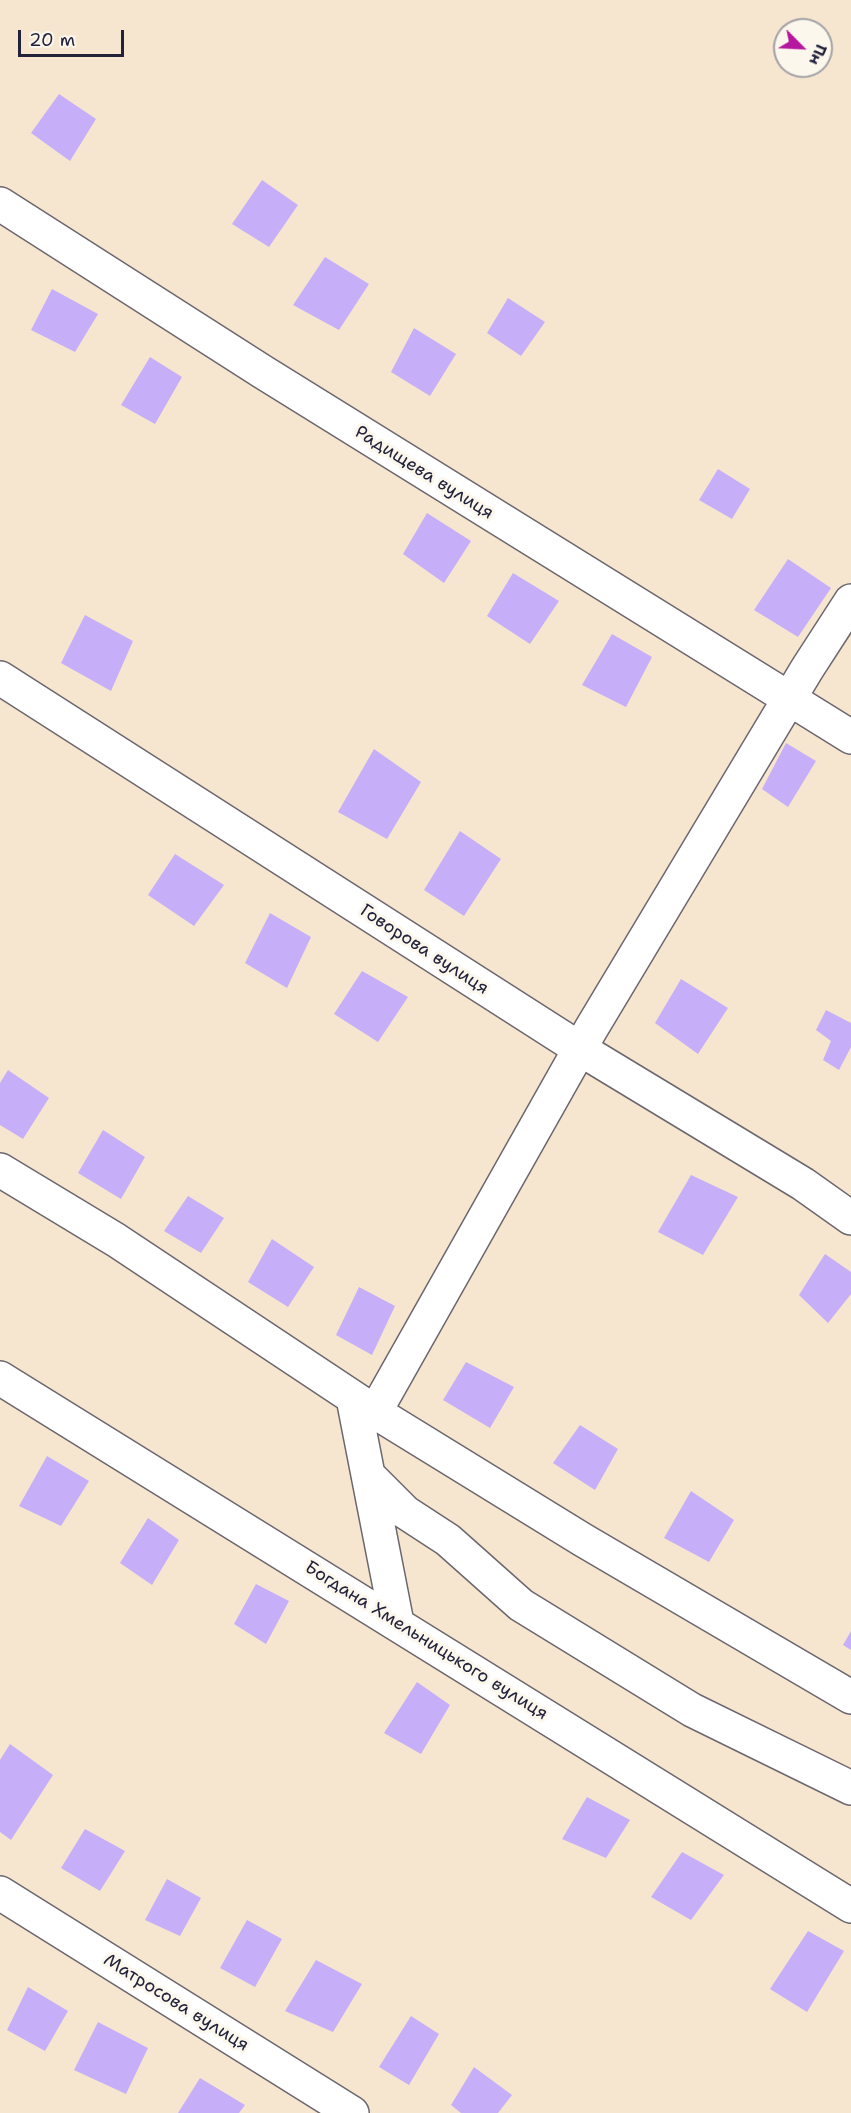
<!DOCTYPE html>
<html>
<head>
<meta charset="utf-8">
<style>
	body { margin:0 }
	#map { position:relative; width:851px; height:2113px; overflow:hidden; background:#f6e6cf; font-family:"Shantell Sans",sans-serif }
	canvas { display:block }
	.north { position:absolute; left:773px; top:18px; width:60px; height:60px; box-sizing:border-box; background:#fbf7ec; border:2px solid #a4a2a5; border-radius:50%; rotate:114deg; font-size:16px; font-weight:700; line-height:24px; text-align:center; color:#22223b }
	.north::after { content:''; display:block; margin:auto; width:21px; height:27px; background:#b5179e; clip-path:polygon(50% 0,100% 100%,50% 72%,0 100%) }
	.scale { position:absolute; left:18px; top:30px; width:106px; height:27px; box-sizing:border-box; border:3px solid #22223b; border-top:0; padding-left:8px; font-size:18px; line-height:21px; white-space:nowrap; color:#22223b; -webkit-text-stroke:4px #fbf7ec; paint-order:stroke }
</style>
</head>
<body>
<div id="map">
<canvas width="851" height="2113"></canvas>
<div class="north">Пн</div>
<div class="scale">20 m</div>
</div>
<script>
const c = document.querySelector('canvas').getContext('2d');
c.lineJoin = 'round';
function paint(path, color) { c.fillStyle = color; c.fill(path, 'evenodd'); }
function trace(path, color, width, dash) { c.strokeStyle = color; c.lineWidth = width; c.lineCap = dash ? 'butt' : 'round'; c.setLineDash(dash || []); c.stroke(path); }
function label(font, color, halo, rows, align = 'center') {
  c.font = font + ' "Shantell Sans",sans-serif'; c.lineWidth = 6; c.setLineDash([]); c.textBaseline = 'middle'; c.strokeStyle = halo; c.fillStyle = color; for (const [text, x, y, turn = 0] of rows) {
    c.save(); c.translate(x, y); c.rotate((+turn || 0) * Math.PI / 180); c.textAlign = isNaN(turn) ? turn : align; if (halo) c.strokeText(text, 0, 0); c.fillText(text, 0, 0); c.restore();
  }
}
paint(new Path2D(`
	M59,94L96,119L70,161L31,133Z
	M262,180L298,205L269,247L232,224Z
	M325,257L369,284L339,330L293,305Z
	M52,289L98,314L75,352L31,330Z
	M508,298L545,322L521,356L487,333Z
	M414,328L456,354L430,396L391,372Z
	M150,357L182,377L155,424L121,405Z
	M718,469L750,489L732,519L699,500Z
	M427,513L471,541L444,583L403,554Z
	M788,559L831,588L798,637L754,610Z
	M513,573L559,601L530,644L487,616Z
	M85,615L133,641L111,691L61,663Z
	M612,634L652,657L626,707L582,685Z
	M786,743L816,761L788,807L762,789Z
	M374,749L421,782L387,839L338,812Z
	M460,831L501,859L464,916L424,890Z
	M175,854L224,885L194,926L148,895Z
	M270,913L311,937L287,988L245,963Z
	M362,971L408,997L378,1042L334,1014Z
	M681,979L728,1008L698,1054L655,1023Z
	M826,1010L851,1023V1047L839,1070L823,1060L831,1041L816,1030Z
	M8,1070L49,1098L23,1139L0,1125V1083Z
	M103,1130L145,1157L121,1199L78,1173Z
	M691,1175L738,1197L703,1255L658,1232Z
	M188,1196L224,1218L201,1253L164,1231Z
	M272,1239L314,1267L288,1307L248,1282Z
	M825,1254L851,1272V1294L828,1323L799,1295Z
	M359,1287L395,1306L372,1355L336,1335Z
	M466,1362L514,1387L490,1428L443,1400Z
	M580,1425L618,1449L595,1490L553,1463Z
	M47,1456L89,1481L61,1526L19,1506Z
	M691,1491L734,1520L709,1562L664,1538Z
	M148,1518L179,1540L152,1585L120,1563Z
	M256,1584L289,1601L266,1644L234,1624Z
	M851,1631V1650L843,1645Z
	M417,1682L450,1705L421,1754L384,1733Z
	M10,1744L53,1775L11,1840L0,1832V1760Z
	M587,1797L630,1820L606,1858L562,1839Z
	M85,1829L125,1851L100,1891L61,1868Z
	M682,1852L724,1875L691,1920L651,1897Z
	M167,1879L201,1898L180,1936L145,1920Z
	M247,1920L282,1939L255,1987L220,1968Z
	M808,1931L844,1951L807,2012L770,1989Z
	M316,1960L362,1984L333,2032L285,2011Z
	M28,1987L68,2011L45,2051L7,2030Z
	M411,2016L439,2034L409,2085L379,2067Z
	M98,2022L148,2048L126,2094L74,2070Z
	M474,2067L512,2095L498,2113H461L451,2105Z
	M200,2078L245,2105L239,2113H178Z`), '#c6aff8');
const minor = new Path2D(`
	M0,204L263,372L851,737
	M0,678L580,1049L803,1184L851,1218
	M0,1170L116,1240L375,1412L583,1540L851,1697
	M0,1378L851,1906
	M353,1398L397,1623
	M375,1412L591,1029L807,669L851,601
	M368,1475L405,1512L448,1540L521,1605L692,1710L851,1788
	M0,1893L352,2113`);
trace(minor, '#6c676f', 36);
trace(minor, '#fff', 33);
label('18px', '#22223b', '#fbf7ec', [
	["Радищева вулиця",424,473,32],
	["Говорова вулиця",424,950,33],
	["Богдана Хмельницького вулиця",426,1641,32],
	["Матросова вулиця",176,2003,32]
]);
</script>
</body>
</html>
